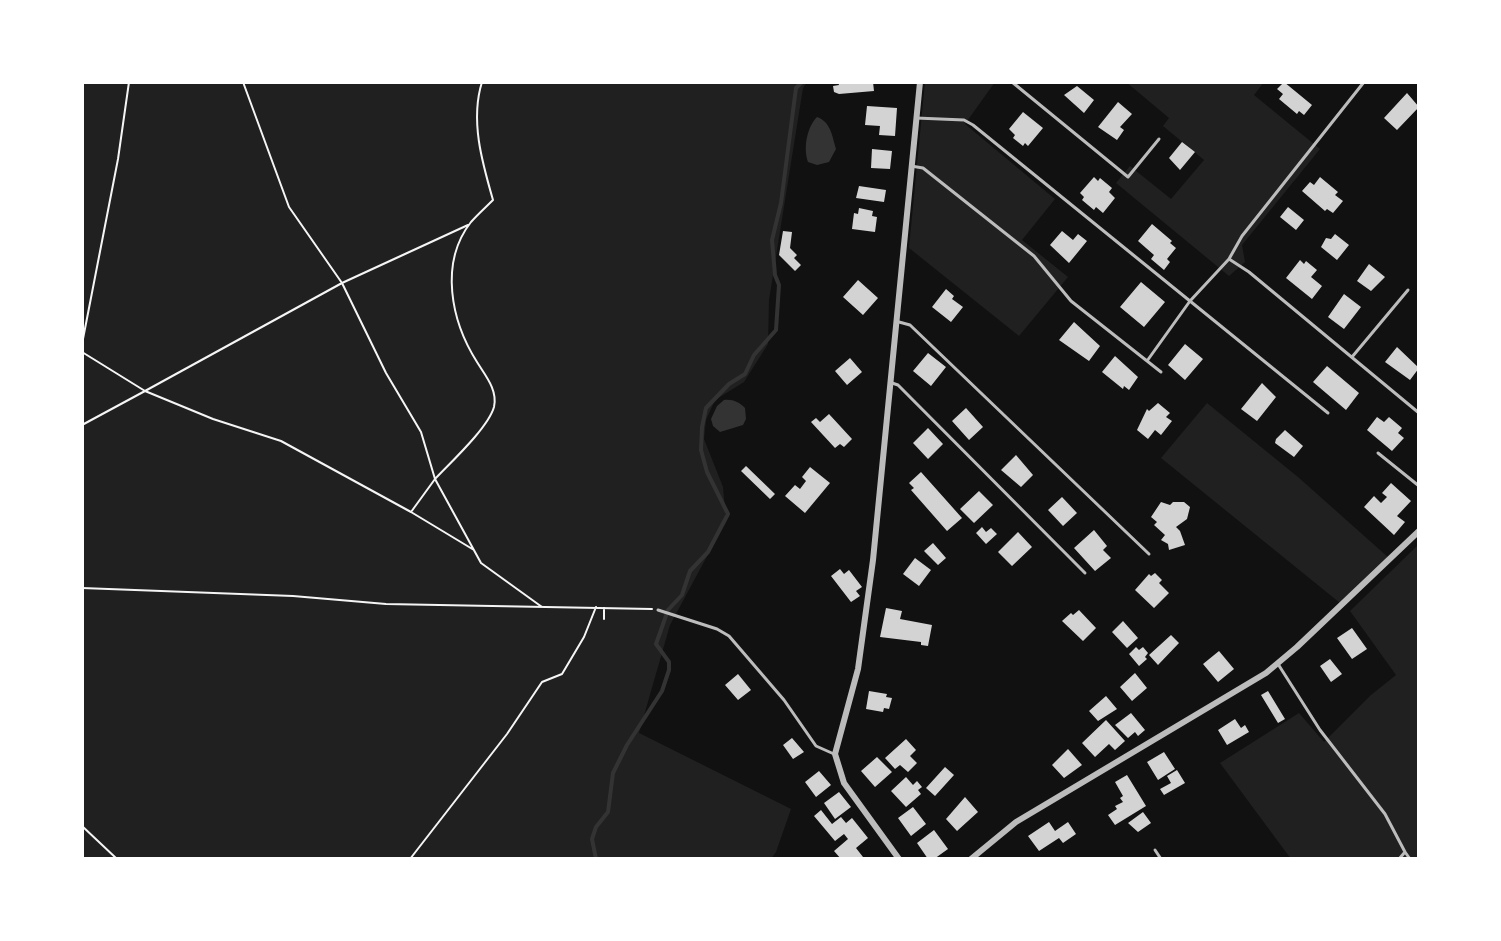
<!DOCTYPE html>
<html>
<head>
<meta charset="utf-8">
<style>
	body { margin:0 }
	#map { position:relative; width:1501px; height:941px; overflow:hidden; background:#111; font-family:Helvetica,sans-serif }
	canvas { display:block }
	.frame { position:absolute; inset:0; border:84px solid #fff; pointer-events:none }
</style>
</head>
<body>
<div id="map">
<canvas width="1501" height="941"></canvas>
<div class="frame"></div>
</div>
<script>
const c = document.querySelector('canvas').getContext('2d');
c.lineJoin = 'round';
function paint(path, color) { c.fillStyle = color; c.fill(path, 'evenodd'); }
function trace(path, color, width, dash) { c.strokeStyle = color; c.lineWidth = width; c.lineCap = dash ? 'butt' : 'round'; c.setLineDash(dash || []); c.stroke(path); }
paint(new Path2D(`
	M82,82H807L803,88L769,300L768,344L744,382L715,400L706,420L704,439L723,487L726,521L670,625L639,733L791,809L776,852L771,859H82Z
	M925,82H995L965,124L1055,199L1022,240L1068,277L1019,336L909,248Z
	M1126,82H1264L1254,95L1320,149L1242,245L1245,262L1229,276L1116,183L1130,166L1171,199L1204,160L1163,126L1169,118Z
	M1207,403L1298,477L1389,558L1340,603L1161,458Z
	M1419,544V859H1291L1220,763L1299,713L1324,742L1371,695L1396,675L1350,611Z`), '#202020');
paint(new Path2D(`
	M817,117C831,122 832,136 836,149L829,162L817,165L808,162C803,148 807,127 817,117Z
	M724,400C733,399 739,402 745,408L746,419L743,425L720,432L713,426L711,419L717,406Z`), '#333');
trace(new Path2D(`
	M596,859L592,839L596,827L608,812L613,773L627,745L662,691L669,670V662L656,644L668,610L682,595L690,571L708,552L728,514L707,472L701,450L702,427L706,408L729,384L745,374L754,355L776,330L779,285L775,275L772,240L781,203L796,88L802,82`), '#333', 4);
paint(new Path2D(`
	M838,82H873L874,91L839,94L834,92L833,86L839,85Z
	M1284,82L1312,105L1304,115L1299,111L1297,114L1279,99L1283,94L1277,89Z
	M1077,86L1094,100L1084,113L1064,95Z
	M1407,93L1419,107L1397,130L1384,118Z
	M1118,102L1132,114L1120,127L1124,130L1117,140L1098,127Z
	M867,106L897,108L895,136L879,135L880,126L865,125Z
	M1023,112L1043,128L1028,146L1025,143L1023,146L1013,138L1015,135L1009,129Z
	M1182,142L1195,152L1180,170L1169,158Z
	M872,149L892,151L890,169L871,168Z
	M1094,177L1098,181L1100,178L1112,188L1109,192L1115,198L1103,213L1096,207L1094,210L1082,200L1084,197L1080,193Z
	M1320,177L1338,192L1335,195L1343,201L1333,213L1327,209L1325,211L1302,191L1310,182L1314,185Z
	M859,186L886,190L884,202L856,198Z
	M1288,207L1304,220L1296,230L1280,217Z
	M859,208L873,211L872,216L877,217L875,232L852,229L854,213L858,214Z
	M1152,224L1172,241L1170,243L1176,248L1167,259L1170,262L1164,270L1151,259L1154,255L1138,241Z
	M783,231L792,232L790,248L797,255L794,258L801,265L795,271L779,255Z
	M1062,231L1073,240L1078,234L1087,241L1069,263L1050,245Z
	M1335,234L1349,245L1337,260L1321,247L1326,238L1331,239Z
	M1300,260L1304,264L1306,261L1317,270L1311,277L1322,286L1312,299L1286,278Z
	M1369,264L1385,277L1371,291L1357,281Z
	M858,280L878,298L863,315L843,297Z
	M1141,282L1165,302L1144,327L1120,307Z
	M946,289L954,296L952,299L963,307L951,322L932,307Z
	M1344,294L1361,307L1344,329L1328,317Z
	M1074,322L1100,346L1089,361L1059,340Z
	M1185,344L1203,359L1185,380L1168,365Z
	M1397,347L1419,368L1410,380L1385,362Z
	M928,353L946,367L931,386L913,371Z
	M1115,356L1138,377L1129,390L1124,386L1123,389L1102,372Z
	M850,358L862,372L847,385L835,371Z
	M1327,366L1359,393L1346,410L1313,382Z
	M1262,383L1276,397L1257,421L1241,409Z
	M1158,403L1170,413L1166,417L1172,421L1161,435L1155,430L1148,439L1137,430L1147,409L1149,411Z
	M966,408L983,427L969,440L952,421Z
	M829,414L852,439L844,447L840,444L835,448L811,422L816,418L820,422Z
	M1377,417L1384,422L1389,417L1402,428L1398,433L1404,438L1392,451L1367,430Z
	M928,428L943,444L928,459L913,443Z
	M1285,430L1303,446L1294,457L1275,443L1276,439Z
	M1016,455L1033,475L1021,487L1001,470Z
	M746,466L775,494L770,499L741,471Z
	M810,467L830,483L805,513L785,496L795,485L800,489L806,481L802,477Z
	M921,472L962,518L947,531L911,490L914,488L909,483Z
	M1391,483L1411,501L1397,516L1405,522L1394,535L1364,507L1374,496L1381,503L1387,497L1382,493Z
	M979,491L993,505L974,523L960,509Z
	M1062,497L1077,513L1063,526L1048,510Z
	M1161,502L1170,505L1173,502H1184L1190,507L1187,519L1176,527L1180,531L1185,545L1169,550L1168,544L1161,540L1165,535L1154,525L1157,522L1151,517Z
	M982,527L986,532L991,528L997,534L986,544L976,533Z
	M1094,530L1107,546L1103,550L1111,558L1095,571L1074,548Z
	M1018,532L1032,547L1012,566L998,552Z
	M933,543L946,558L938,565L924,551Z
	M915,558L931,570L919,586L903,574Z
	M840,569L844,574L849,570L862,587L856,591L860,596L851,602L831,576Z
	M1155,573L1162,580L1159,583L1169,593L1154,608L1135,590L1149,574L1151,576Z
	M886,608L902,611L900,619L932,625L928,646L921,645V642L880,637Z
	M1079,610L1096,628L1083,641L1062,621L1071,613L1073,615Z
	M1123,621L1138,638L1127,648L1112,632Z
	M1352,628L1367,649L1352,659L1337,638Z
	M1171,635L1179,643L1158,665L1149,655Z
	M1136,647L1139,650L1143,647L1148,653L1145,657L1147,659L1139,666L1129,654Z
	M1219,651L1234,669L1218,682L1203,664Z
	M1330,659L1342,674L1331,682L1320,666Z
	M1135,673L1147,688L1132,701L1120,687Z
	M738,674L751,690L738,700L725,685Z
	M869,691L887,694L886,697L892,698L889,709L884,708L883,712L866,709Z
	M1268,691L1285,719L1278,723L1261,695Z
	M1106,696L1117,709L1098,721L1089,711Z
	M1131,713L1145,730L1138,736L1135,732L1128,738L1115,725Z
	M1235,719L1241,728L1245,725L1249,732L1227,745L1218,730Z
	M1106,720L1125,741L1115,750L1109,744L1095,757L1082,743Z
	M792,738L804,752L793,759L783,745Z
	M906,739L916,750L910,756L917,763L908,772L900,765L895,769L885,758Z
	M1068,749L1082,765L1064,778L1052,765Z
	M1164,752L1175,769L1158,780L1147,762Z
	M877,757L892,772L875,787L861,771Z
	M945,767L954,775L935,796L926,788Z
	M1177,770L1185,783L1164,795L1160,789L1171,783L1167,776Z
	M819,771L831,785L816,797L805,782Z
	M1127,775L1146,806L1115,825L1108,815L1117,809L1115,806L1123,802L1120,798L1123,796L1115,782Z
	M906,777L913,785L917,781L922,787L918,790L921,794L906,807L891,791Z
	M839,792L851,807L835,819L824,803Z
	M965,797L978,812L957,831L946,819Z
	M913,807L926,824L911,836L898,818Z
	M821,810L832,824L841,817L846,823L852,818L868,838L856,848L863,857L860,859H841L834,851L848,839L844,834L835,841L814,816Z
	M1143,812L1151,823L1138,832L1128,823Z
	M1049,822L1055,831L1068,822L1076,834L1063,843L1059,838L1039,851L1028,836Z
	M934,830L948,849L934,859H928L917,843Z`), '#d3d3d3');
trace(new Path2D(`
	M243,82L289,207L342,283L386,373L421,432L435,479L411,512
	M482,82C470,120 482,162 493,200C486,207 478,214 471,222C439,263 451,321 477,362C485,375 498,390 494,407C488,428 451,462 435,479L481,563L542,607
	M82,344L118,159L129,82
	M82,352L145,391L342,283L468,225
	M82,425L145,391L213,419L281,441L411,512L474,550
	M82,588L293,596L386,604L652,609
	M604,619V608
	M82,826L117,859
	M410,859L507,734L542,682L562,674L584,637L596,607`), '#f5f5f5', 2);
trace(new Path2D(`
	M1012,82L1128,177L1159,139
	M916,118L964,120L973,125L1328,413
	M911,166L923,168L1034,256L1071,301L1161,372
	M1229,259L1242,236L1364,82
	M899,322L910,325L1149,554
	M1352,357L1408,290
	M1147,361L1190,301L1229,259L1249,272L1419,413
	M892,383L898,385L1085,573
	M1378,453L1419,486
	M658,610L717,629L729,636L784,700L816,746L834,754
	M1278,664L1320,730L1385,814L1405,852L1399,859
	M1155,850L1161,859
	M1405,852L1410,859`), '#bcbcbc', 3);
trace(new Path2D(`
	M899,859L844,783L835,754L858,669L873,560L920,82
	M971,859L1016,822L1266,673L1297,647L1419,531`), '#bcbcbc', 6);
</script>
</body>
</html>
